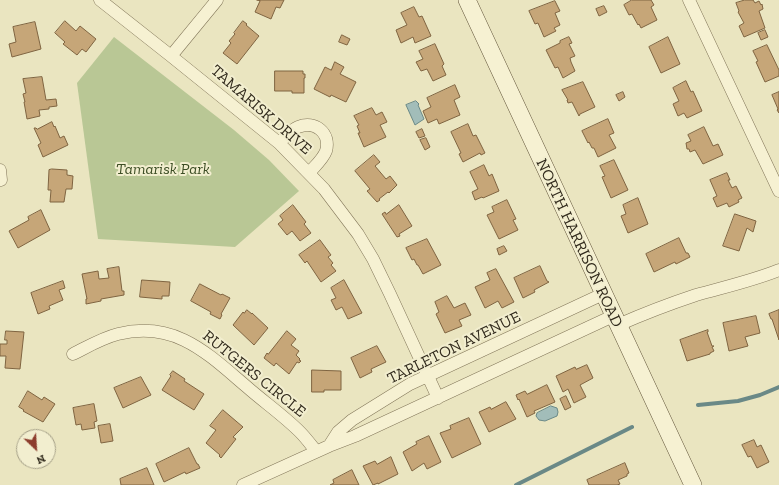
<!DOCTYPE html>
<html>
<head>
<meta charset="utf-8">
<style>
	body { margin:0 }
	#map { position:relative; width:779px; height:485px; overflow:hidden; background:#eae5c0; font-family:"Zilla Slab",serif }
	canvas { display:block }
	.north { position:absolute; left:16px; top:429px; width:40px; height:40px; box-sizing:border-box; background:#f2eecf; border:1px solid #a5a088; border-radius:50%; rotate:155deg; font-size:11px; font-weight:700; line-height:16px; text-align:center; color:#322b1d }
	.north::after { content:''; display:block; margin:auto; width:14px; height:18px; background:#8d3d2d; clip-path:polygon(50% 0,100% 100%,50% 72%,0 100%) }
</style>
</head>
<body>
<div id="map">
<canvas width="779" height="485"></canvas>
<div class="north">N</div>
</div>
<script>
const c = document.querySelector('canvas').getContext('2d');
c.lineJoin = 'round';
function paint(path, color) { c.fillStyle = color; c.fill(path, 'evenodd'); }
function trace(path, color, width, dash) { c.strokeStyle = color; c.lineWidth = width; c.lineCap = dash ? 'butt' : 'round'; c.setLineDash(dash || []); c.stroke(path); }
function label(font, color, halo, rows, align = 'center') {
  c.font = font + ' "Zilla Slab",serif'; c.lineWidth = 4; c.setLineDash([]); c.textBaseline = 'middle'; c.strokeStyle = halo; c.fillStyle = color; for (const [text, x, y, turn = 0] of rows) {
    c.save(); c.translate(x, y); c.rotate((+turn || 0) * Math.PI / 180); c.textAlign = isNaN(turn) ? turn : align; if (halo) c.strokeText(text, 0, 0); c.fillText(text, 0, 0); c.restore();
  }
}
paint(new Path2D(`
	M114,37L234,130L269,160L299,191L235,247L98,239L77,83Z`), '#b9c795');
const water = new Path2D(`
	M416,101L419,104L418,105L424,119L415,125L406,105Z
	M551,406L557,408L558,412L557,416L545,421L539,420L536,416L537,413Z`);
paint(water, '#a2bdb9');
trace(water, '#6a8987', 1);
trace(new Path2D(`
	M698,405L738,401L760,395L779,387
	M516,485L632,427`), '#6a8987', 4);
const building = new Path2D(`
	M257,0H284L280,8L276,7L271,19L255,12L260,1Z
	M632,0H651L654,5L651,7L657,20L641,28L639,24L638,25L632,14L629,15L624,5Z
	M745,0H753L755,3L759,1L761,5L762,4L763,9L759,11L765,28L744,37L739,26L744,23L738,12L739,11L736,3Z
	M555,1L560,11L555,13L560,25L554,28L556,31L544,37L538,23L535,24L529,11Z
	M604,6L607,12L599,16L596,9Z
	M414,7L419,17L422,16L431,36L415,43L413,37L401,43L396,30L407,25L401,13Z
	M65,21L76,31L80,26L96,39L86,52L82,49L77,55L63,44L65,42L55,33Z
	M243,21L247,24L246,25L259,36L237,64L223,53L231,43L229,41L235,34L234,33Z
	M35,22L41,49L12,57L9,44L16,42L13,27Z
	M765,30L768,37L761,40L758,33Z
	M342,35L350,39L347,45L339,42Z
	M569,37L572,43L569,44L575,56L570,58L571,62L575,71L563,78L558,67L555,68L546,50L560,43V41Z
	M668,37L680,64L661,73L649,47Z
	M435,44L444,64L442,66L446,75L433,81L427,69L421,71L416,62L423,59L419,51Z
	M767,45L779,70V76L765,82L756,62L758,61L753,51Z
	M335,62L344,67L340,74L356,82L346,102L331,95L330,97L314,89L325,67L331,70Z
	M275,71H303V74H305V78H304V93H292V91H275Z
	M42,77L46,100L56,99L57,106L49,107V109L39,110L40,116L27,119L24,102H25L23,94L26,93L23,79Z
	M686,81L691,92L693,91L702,111L687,118L684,113L678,116L673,104L679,101L673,88Z
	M583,82L595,107L580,114L579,116L572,102L568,103L567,100H568L562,90Z
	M455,85L460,97L454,100L460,115L439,124L437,119L428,123L423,111L431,107L427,98Z
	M623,92L625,97L619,101L616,95Z
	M779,92V113L777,110L778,109L772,95Z
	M372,108L376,115L382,112L387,122L380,125L386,137L364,147L358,133H360L357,126L359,125L354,116Z
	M608,119L614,133L609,135L616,148L598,157L594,148H592L589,142L588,143L582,131Z
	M52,122L54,127L55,126L60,138L64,136L68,145L43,157L38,145L41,143L34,128H36L37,129Z
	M468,124L473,136L476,135L485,153L481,155L480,153L463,162L459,154L461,153L451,132Z
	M704,127L713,146L718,144L723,155L703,164L695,150L690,152L689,149H687L686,143L691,141L688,135Z
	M422,129L425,136L419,138L416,132Z
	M426,138L430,147L425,150L420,140Z
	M374,155L380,162L375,166L386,179L390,176L397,185L389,193L388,192L379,199L380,200L377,202L367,191L370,189L355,171Z
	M614,160L628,190L611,198L602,177L605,176L600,166Z
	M484,165L489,176L492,174L499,191L483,198L482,197L475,200L472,192L478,189L470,172Z
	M52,169L67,170V175L73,176L72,189H66L64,202H50L51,190H48L49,170Z
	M727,173L730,180H728L732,188L736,186L742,198L738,200L739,202L729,207L727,203L717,207L713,198L717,196L710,180Z
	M638,198L648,224L628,233L621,216L626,214L623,205Z
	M507,200L516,219L513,220L518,230L499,239L487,215L494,212L492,207Z
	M293,205L306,222L304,224L311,233L300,241L292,231L287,235L278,224L283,220L280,216Z
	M399,205L412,226L399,234L400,236L397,237L382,214L385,212L386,214Z
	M41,210L50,230L18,248L9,231L29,220L28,217Z
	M735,214L756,221L753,232L747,228L739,251L723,246Z
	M679,238L686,253H688L690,257L676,264L675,262L654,272L646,254Z
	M427,239L441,265L423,274L418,265H417L414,259L412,260L406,248Z
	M320,240L331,255L328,257L333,263L331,265L336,271L321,282L307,261L305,263L299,255Z
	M504,246L507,251L499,255L497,249Z
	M540,266L547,281L549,282L534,290L535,292L523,298L514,278Z
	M119,267L122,291H124V295L101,299V301L86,304V299H87L82,274L98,271L99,279L109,278L107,269Z
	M496,269L514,302L502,308L498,301L485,308L475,287L490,280L487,273Z
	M142,280L170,282L169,296H162V299L140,297Z
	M344,280L362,313L348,319L342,307L336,310L331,300L336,298L331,288Z
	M63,281L65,288L59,290L63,300L49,306L50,309L38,314L31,293Z
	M200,284L221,295L222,294L230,298L221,314L222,315L220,319L210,314L211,312L191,301Z
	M447,296L454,308L465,303L471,315L459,320L462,326L445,333L436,314L439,312L435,302Z
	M247,310L252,314V313L268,328L254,345L233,325L243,312L244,313Z
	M779,310V340L772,319H771L769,314Z
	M756,316L760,333L745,337L748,346L729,351L723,323Z
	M708,330V332H707L712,346H714L712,347L714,351L710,353V354L687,361L680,340Z
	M6,331L24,332L20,369L5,368L6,356H0V344H7V340H5Z
	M287,331L296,339L291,345L299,351L296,355L300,359L299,360L301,361L299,363L297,362L289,374L276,363L274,366L264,358L267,353L268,354Z
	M377,346L386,362L371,369L372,372L360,378L351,358Z
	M587,365L593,378L580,385L586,397L574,403L568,389L563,392L556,376L575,367L576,369Z
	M312,370L341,371V390H324V392H312Z
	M173,371L185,379L184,381L204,394L194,410L162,390L171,376L170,375Z
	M141,377L151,395L123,408L114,388Z
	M547,385L555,402L534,411L535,413L527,417L519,399L518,400L516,395L525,391L527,394Z
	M28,391L42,400L44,397L55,404L43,422L23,411L24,410L19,407Z
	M566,396L571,407L565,410L560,399Z
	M506,402L516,419L489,432L479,412L490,407L491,409Z
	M94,404L97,421L94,422L95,428L82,430L81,424L76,425L73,408Z
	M223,410L243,427L233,437L236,439L221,458L219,456L220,455L206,443L216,430L210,426Z
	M469,418L481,444L452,458L440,433L451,429L450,426Z
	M110,424L113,441L101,443L98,426Z
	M429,436L441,462L427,469L424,463L412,471L403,452L417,444L416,442Z
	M754,440L757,447L761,445L769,462L757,468L751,456L748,457L742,445Z
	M189,448L197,464H198L200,468L186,474L185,472L164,482L156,464Z
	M391,457L398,474L378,484V483L373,485L363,466L375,461L377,464Z
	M625,463L629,473L627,474V476L618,480L620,484L617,485H589L587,480Z
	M147,468L154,485H121L120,479Z
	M352,470L359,485H330L334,483L333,480Z`);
paint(building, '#c6a678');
trace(building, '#7f6441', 1);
const street = new Path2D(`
	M100,0L171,56L279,143L324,189L358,234L373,259L390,294L438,398
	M689,0L779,191
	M171,56L217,0
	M279,143C285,137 291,130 298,127C315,120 331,133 326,151C323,159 315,166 309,173
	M0,170L1,180
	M618,325C643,314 669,304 696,295C724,287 752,281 779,270
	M73,354C87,347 102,338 118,334C175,320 207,353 247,387C264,402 284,416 300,432C306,438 311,445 316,451
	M329,446L338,432L352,420L410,384L603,294
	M243,485L329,446L355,436L613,316`);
const secondary = new Path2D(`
	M467,0L693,485`);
trace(street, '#827659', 13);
trace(secondary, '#64573c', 18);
trace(street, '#f6f1d2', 12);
trace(secondary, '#f6f1d2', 17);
label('16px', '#322b1d', '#f2eecf', [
	["TAMARISK DRIVE",261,110,41],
	["NORTH HARRISON ROAD",579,243,65],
	["TARLETON AVENUE",454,348,-26],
	["RUTGERS CIRCLE",254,374,39]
]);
label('italic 16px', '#3c4d24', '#f2eecf', [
	["Tamarisk Park",163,169]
]);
</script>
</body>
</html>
